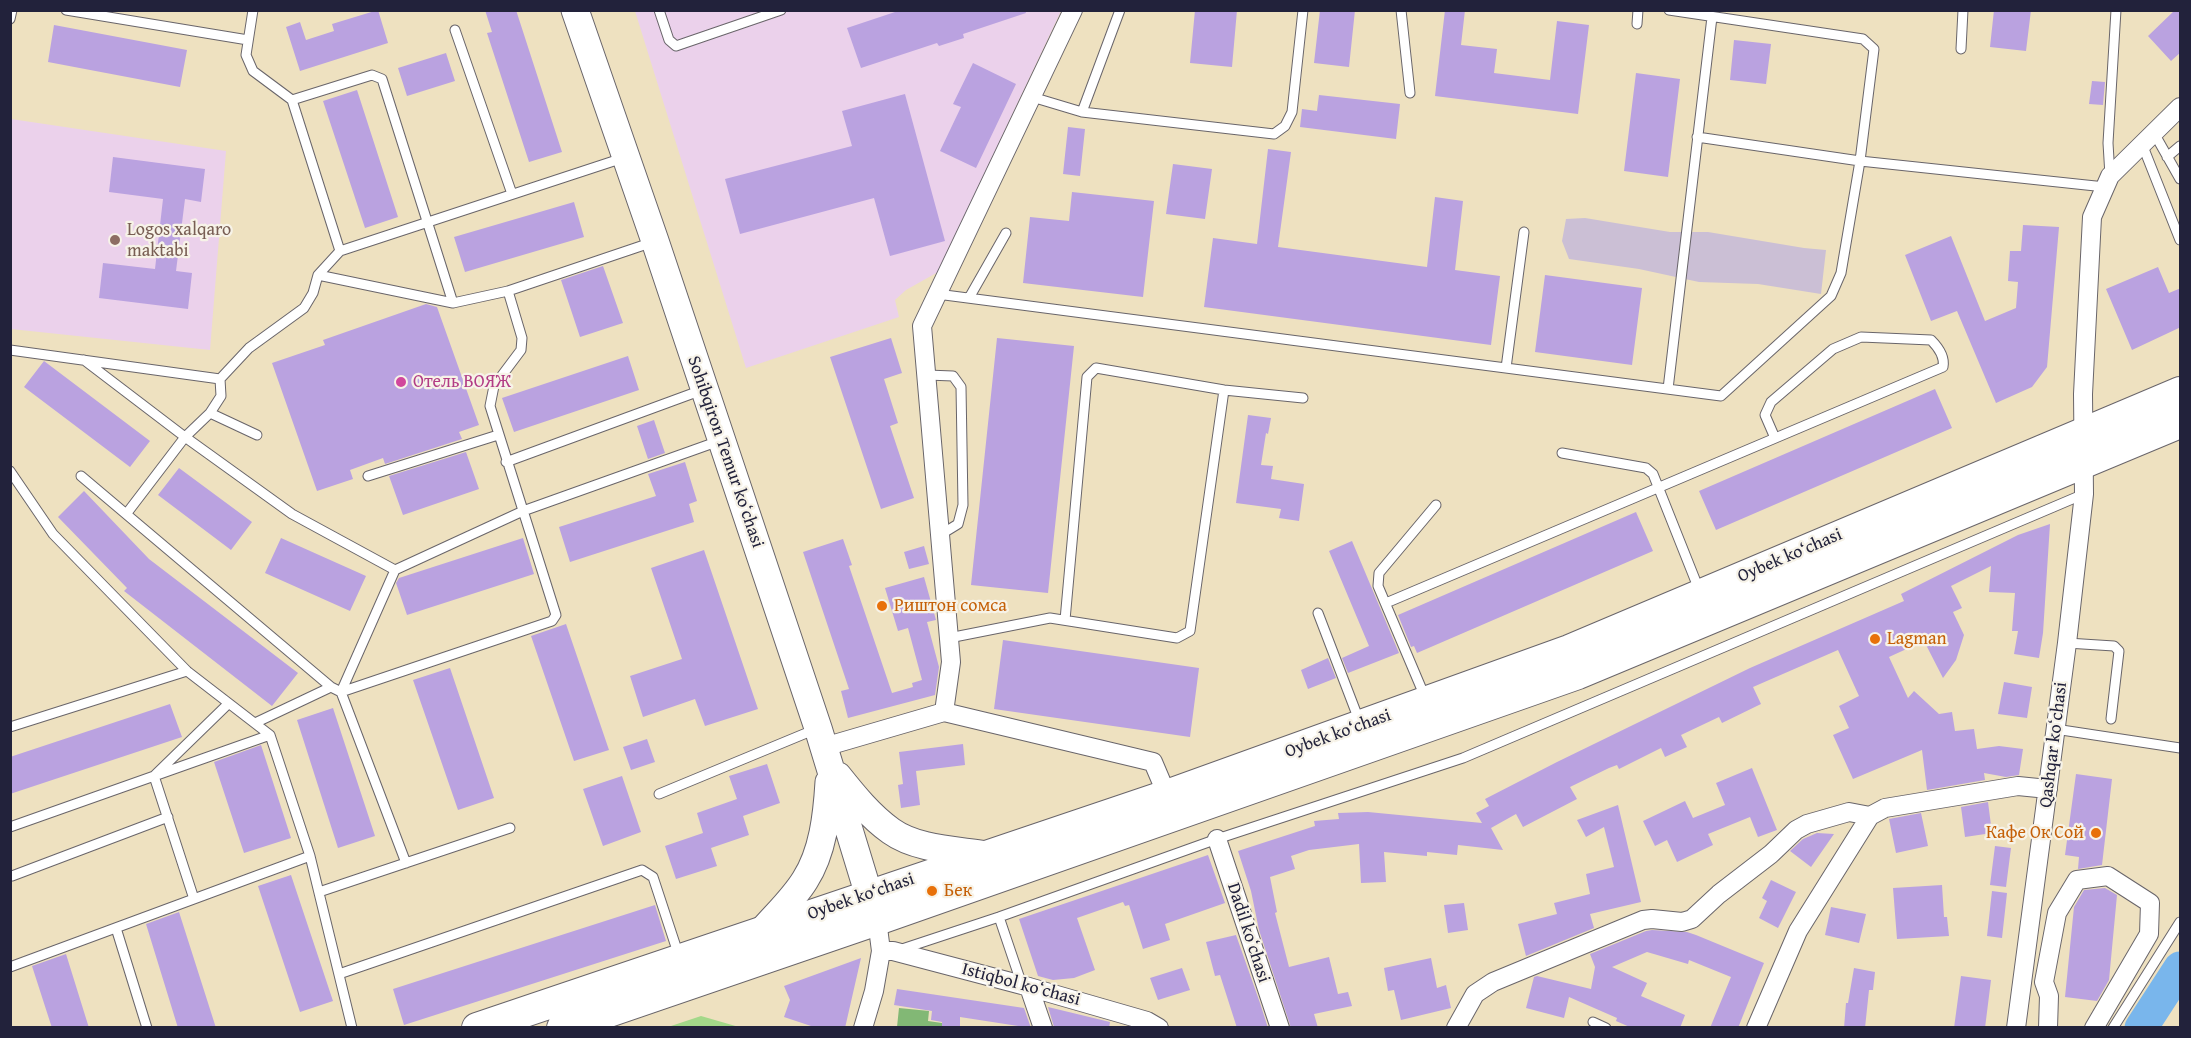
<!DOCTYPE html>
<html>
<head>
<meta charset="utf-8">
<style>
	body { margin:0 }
	#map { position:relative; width:2191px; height:1038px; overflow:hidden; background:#eee1c0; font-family:"Gentium Book Plus",serif }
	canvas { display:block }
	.frame { position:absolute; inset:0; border:12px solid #22223b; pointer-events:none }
</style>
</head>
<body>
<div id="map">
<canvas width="2191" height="1038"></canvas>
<div class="frame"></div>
</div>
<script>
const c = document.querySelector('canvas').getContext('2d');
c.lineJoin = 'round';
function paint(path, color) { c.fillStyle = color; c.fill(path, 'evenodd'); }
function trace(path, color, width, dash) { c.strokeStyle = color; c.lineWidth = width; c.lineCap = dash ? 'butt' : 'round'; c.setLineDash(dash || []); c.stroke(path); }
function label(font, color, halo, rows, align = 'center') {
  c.font = font + ' "Gentium Book Plus",serif'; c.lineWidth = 4.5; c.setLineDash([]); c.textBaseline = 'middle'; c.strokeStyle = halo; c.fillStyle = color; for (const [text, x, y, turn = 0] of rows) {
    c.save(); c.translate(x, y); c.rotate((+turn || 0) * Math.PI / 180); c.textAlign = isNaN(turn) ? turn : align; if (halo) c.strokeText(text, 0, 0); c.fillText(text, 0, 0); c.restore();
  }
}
paint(new Path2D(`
	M635,11H1061L938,272L906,290L895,300L899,317L746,368Z
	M11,119L226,151L210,350L11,329Z`), '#ebd1eb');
paint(new Path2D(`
	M1585,218L1670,232H1708L1804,248L1826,250L1821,294L1758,284L1699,282L1639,269L1569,259L1562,241L1566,219Z`), '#cbbfd5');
paint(new Path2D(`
	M701,1016L739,1027H668Z`), '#a3d889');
paint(new Path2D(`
	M899,1008L929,1011L928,1021L942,1023V1027H897Z`), '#82b875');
trace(new Path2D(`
	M2141,1028L2180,968`), '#79b6ec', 33);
paint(new Path2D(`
	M378,10L388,43L300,71L286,27L300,22L306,40L334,31L332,24Z
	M485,10H516L562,152L529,162L487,33L492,32Z
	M901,10H1025L1026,13L963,34L964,38L939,46L937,43L861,68L847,28Z
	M1195,10H1237L1232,67L1190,63Z
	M1320,10H1355L1349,67L1314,63Z
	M1445,10H1465L1461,45L1497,49L1494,73L1550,80L1557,21L1589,25L1578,114L1435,96Z
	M1994,10H2031L2026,51L1990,47Z
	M2175,10H2181V52L2171,61L2148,36Z
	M54,25L187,50L180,87L48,62Z
	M1734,40L1771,44L1766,84L1730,80Z
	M446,53L455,81L407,96L398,68Z
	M973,63L1016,84L976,168L940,151L961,107L953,104Z
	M1636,73L1680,79L1668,177L1624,171Z
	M2092,81L2105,82L2103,105L2089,104Z
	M357,90L398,217L365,228L323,101Z
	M905,94L945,241L890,256L874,198L740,234L725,179L852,146L842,111Z
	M1319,95L1400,104L1396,139L1300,127L1302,109L1317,111Z
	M1068,127L1085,129L1080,176L1063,174Z
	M1268,149L1291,152L1278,247L1427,267L1435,197L1463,201L1455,270L1500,276L1491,345L1204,307L1213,238L1257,244Z
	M113,157L205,169L201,202L185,199L176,271L192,273L188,309L99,298L103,263L155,269L163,199L109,192Z
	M1173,164L1212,169L1205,219L1166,214Z
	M1072,192L1154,201L1143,297L1023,283L1030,217L1069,221Z
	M574,202L584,237L465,272L454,237Z
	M2023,225L2059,227L2047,367L2032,387L1996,403L1957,311L1931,321L1905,255L1951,236L1985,321L2016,308L2018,282L2008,281L2010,251H2021Z
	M603,266L623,323L580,337L561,280Z
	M2158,267L2169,293L2181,288V327L2132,350L2106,289Z
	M1545,275L1642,288L1632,365L1535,352Z
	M426,304L437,307L479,425L459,432L462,439L385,464L383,458L350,470L353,479L317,491L272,363L325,345L323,340Z
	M891,338L902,373L884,379L898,423L890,426L914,498L881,509L830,357Z
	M997,338L1074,346L1048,593L971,585Z
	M628,356L639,390L514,432L502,398Z
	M44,361L150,441L130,467L24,387Z
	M1935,389L1952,428L1716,530L1699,491Z
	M1248,415L1271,418L1268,434L1266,433L1261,465L1273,466L1271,479L1304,484L1299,521L1279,518L1281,509L1236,503Z
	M654,420L665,453L648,459L637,426Z
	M466,452L479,489L403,515L389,476Z
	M685,462L697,501L689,504L694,522L570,562L559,527L656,496L648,474Z
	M179,468L252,522L231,550L158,495Z
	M84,491L149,559L298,673L272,706L124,591L127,588L58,517Z
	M1636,512L1653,551L1417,653L1414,646L1411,647L1398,615Z
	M2050,524L2043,633L2039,658L2014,654L2018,631H2012L2015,593L1989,592L1991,566L1951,586L1962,608L1953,612L1964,635L1956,660L1943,678L1924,641L1889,657L1908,698L1914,691L1939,714L1952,712L1955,731L1974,729L1977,749L1999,746L2023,749L2019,775L2006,777L1984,773L1985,780L1927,790L1922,750L1853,779L1833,735L1849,728L1839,706L1859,696L1838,650L1753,687L1761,704L1722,723L1719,717L1681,735L1687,747L1665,757L1661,748L1619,769L1617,765L1609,768L1570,787L1577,799L1523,827L1516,814L1491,828L1503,850L1458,845L1457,855L1427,852V856L1384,852L1386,882L1361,883L1359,844L1309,850L1291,856L1295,869L1270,877L1277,912L1275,913L1289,967L1329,957L1338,994L1348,992L1352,1006L1314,1014L1318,1028H1291L1259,930L1251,891L1238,851L1315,826L1314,821L1339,819L1338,813L1368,812L1482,823L1476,813L1489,806L1485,799L1557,762L1750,668L1904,601L1901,594L2018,535Z
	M281,538L366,576L350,611L265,573Z
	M523,538L534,574L407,615L396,583L399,578Z
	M843,539L852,565L849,566L892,693L913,687L912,683L922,680L908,628L898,631L885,588L924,577L936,620L927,622L939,667L935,695L848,718L841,691L849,689L803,552Z
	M1352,541L1399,653L1348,673L1342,658L1369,646L1329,551Z
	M924,546L929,564L909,569L904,552Z
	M704,550L758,709L705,726L695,699L643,717L630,676L682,659L651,568Z
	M566,624L609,750L574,761L531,636Z
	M1003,640L1199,668L1190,737L994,709Z
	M1328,658L1336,678L1308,689L1301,670Z
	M450,668L494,798L458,810L413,680Z
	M2004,682L2032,687L2027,718L1998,714Z
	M170,704L182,737L10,794V757Z
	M333,708L375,836L338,848L297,720Z
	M647,739L655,762L631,770L623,747Z
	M963,744L965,765L916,771L920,805L901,808L898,785L903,784L899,752Z
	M261,745L291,838L244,853L214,762Z
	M767,764L780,803L743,816L749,835L711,848L717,866L676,879L665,846L703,833L697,813L737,799L729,776Z
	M1752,768L1777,830L1758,837L1750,817L1708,834L1713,845L1677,862L1667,840L1655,846L1643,821L1685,801L1693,818L1725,805L1716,783Z
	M2076,774L2112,779L2102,865L2078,869L2079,857L2065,855Z
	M622,776L641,832L603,846L583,789Z
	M1988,802L1992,833L1965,837L1961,807Z
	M1618,805L1641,902L1590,914L1594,928L1526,956L1518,924L1557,914L1554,903L1590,894L1586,874L1614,867L1604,827L1586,837L1577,820Z
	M1921,813L1928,846L1896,853L1889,819Z
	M1817,833L1834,834L1811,867L1790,851L1803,839Z
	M1995,846L2011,848L2006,887L1990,885Z
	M1208,855L1225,903L1165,924L1170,940L1143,949L1129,905L1125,906L1123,902L1077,918L1095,970L1074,978L1053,980L1038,976L1019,919Z
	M291,875L333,1001L300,1012L258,886Z
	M1771,880L1796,892L1778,928L1759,918L1767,901L1762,898Z
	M1942,885L1944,917H1947L1949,936L1897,939L1893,888Z
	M2105,888L2117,895L2109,980L2097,1001L2065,997L2074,907L2084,890Z
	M1992,891L2007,893L2002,938L1987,936Z
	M1464,903L1468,930L1448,933L1444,905Z
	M655,905L666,941L404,1025L393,989Z
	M1831,907L1866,914L1859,943L1825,935Z
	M179,912L216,1028H178L146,924Z
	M1652,930L1687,932L1696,935L1764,963L1738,1028H1710L1731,977L1689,960L1688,964L1647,952L1612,967L1647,983L1641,996L1685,1015L1680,1028H1632L1616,1021L1617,1018L1569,997L1564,1018L1526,1008L1534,977L1537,976L1591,989L1595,967L1590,954L1646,931Z
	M1236,935L1260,1003L1268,1028H1237L1220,975L1215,976L1206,942Z
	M66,954L89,1028H52L32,966Z
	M861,958L845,1028H817L784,1017L790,1000L784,986Z
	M1431,958L1437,988L1446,985L1451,1008L1401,1020L1394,990L1388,991L1384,968Z
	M1182,968L1190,990L1158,1000L1150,978Z
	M1854,968L1875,972L1873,990H1869L1865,1028H1844L1846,1003H1848Z
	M1961,976L1991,980L1985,1028H1954Z
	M897,989L1024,1008L1031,1028L960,1017V1028H942V1022L931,1020L932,1011L894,1005Z
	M1048,1007L1110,1022L1109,1028L1054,1027Z`), '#baa2e0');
const lane = new Path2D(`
	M66,10L248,40
	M253,10L246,55L253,71L292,100L340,251
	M659,10L669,40L676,46L781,10
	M1401,10L1410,93
	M10,19L12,10
	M1637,24L1638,10
	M455,30L512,194
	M1961,49L1963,10
	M1032,97L1082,112L1274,134L1285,126L1292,112L1303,10
	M292,100L372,75L382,79L453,303
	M1082,112L1120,10
	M2154,133L2180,179
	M1697,137L1860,161L2105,187
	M2142,144L2180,240
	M2167,157L2180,146
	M2110,176L2108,143L2116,10
	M318,275L453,303L508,291L653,242
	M937,294L1721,396L1831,296L1841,273L1860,161L1874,49L1863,39L1669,10
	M969,298L1006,233
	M10,350L220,379
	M84,360L185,437L292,514L395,570
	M1506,368L1524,232
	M927,375L953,376L961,387L963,505L958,524L940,535
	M1668,389L1712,17
	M210,413L257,435
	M1562,453L1646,468L1653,474L1700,592
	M506,462L702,390
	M10,471L53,534L187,671L270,735L310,856L352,1028
	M81,476L331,687
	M368,476L498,435
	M127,513L185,437L210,413L221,396L220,379L249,348L304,308L313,293L318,275L340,251L623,158
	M1386,603L1943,367C1945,357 1938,347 1931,340L1861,337L1833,349L1771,402L1765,415L1775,438
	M1318,613L1359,720
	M1065,620L1087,377L1096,368L1224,390L1303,398
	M949,638L1050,618L1177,638L1190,631L1224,390
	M2067,643L2114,646L2119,651L2111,719
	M1425,697L1378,586L1379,573L1436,505
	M255,723L331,687L341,692L552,621L556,615L490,406L494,386L521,350L522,338L508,291
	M10,727L187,671
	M2055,729L2180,748
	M659,794L816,729
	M10,827L270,735
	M406,863L341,692L395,570L523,511L719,441
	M12,876L168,817
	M319,892L510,828
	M194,899L154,776L228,704
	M999,917L1022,985
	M116,928L147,1028
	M899,950L999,917L1217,839L1463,758L2084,494
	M10,967L310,856
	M339,974L642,870L653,877L679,956
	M1593,1022L1606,1028
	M2113,1028L2180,922`);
const street = new Path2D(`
	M944,712L1153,762L1167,795
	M824,747L944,712L951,662L922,326L1073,10
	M1217,839L1280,1028
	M881,951H893L1022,985L1147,1021L1159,1028
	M1029,987L1043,1028
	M863,1028L874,991L881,951L877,920
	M1456,1028L1475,994L1493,982L1643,920L1652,919L1682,922L1692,919L1719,894L1771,854L1796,830L1807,824L1849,812L1870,816
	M1756,1028L1798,931L1870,816L1885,808L2018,786L2048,789
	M2016,1028L2067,643L2084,494L2083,394L2092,217L2110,176L2180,107
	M2048,1028L2049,996L2044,982L2057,913L2077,880L2108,876L2150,903L2149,934L2094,1028`);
const secondary = new Path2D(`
	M575,10L655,241L818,728L875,915
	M838,776C854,796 870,816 891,831C916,849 955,850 986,855
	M763,930C777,914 794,898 805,880C823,852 827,815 829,782`);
const primary = new Path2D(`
	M477,1028L1167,795L1569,650L2180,392
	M562,1028L877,920L1578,674L2180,423`);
trace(lane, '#69656a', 11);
trace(street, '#69656a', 20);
trace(secondary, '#69656a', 29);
trace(primary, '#69656a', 32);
trace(lane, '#fff', 9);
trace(street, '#fff', 18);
trace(secondary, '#fff', 27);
trace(primary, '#fff', 30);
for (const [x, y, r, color] of [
	[115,240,6,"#8d6e63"],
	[401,382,6,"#d1479c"],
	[882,606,6,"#e8710a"],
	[1875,639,6,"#e8710a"],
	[2096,833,6,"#e8710a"],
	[932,891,6,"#e8710a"]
]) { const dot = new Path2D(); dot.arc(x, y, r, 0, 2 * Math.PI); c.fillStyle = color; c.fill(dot); trace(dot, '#f7f3e8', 2); }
label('18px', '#785e54', '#f7f3e8', [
	["Logos xalqaro",127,230],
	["maktabi",127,251]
], 'left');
label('18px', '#b23c85', '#f7f3e8', [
	["Отель ВОЯЖ",413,382]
], 'left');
label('18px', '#22223b', '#f7f3e8', [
	["Sohibqiron Temur koʻchasi",725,452,71],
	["Oybek ko‘chasi",1790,556,-23],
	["Oybek ko‘chasi",1338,734,-20],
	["Qashqar koʻchasi",2054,745,-83],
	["Oybek ko‘chasi",861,897,-19],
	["Dadil koʻchasi",1248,933,72],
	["Istiqbol koʻchasi",1021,985,15]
]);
label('18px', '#c56008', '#f7f3e8', [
	["Риштон сомса",894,606],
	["Lagman",1887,639],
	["Кафе Ок Сой",2084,833,"right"],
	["Бек",944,891]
], 'left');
</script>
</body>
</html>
